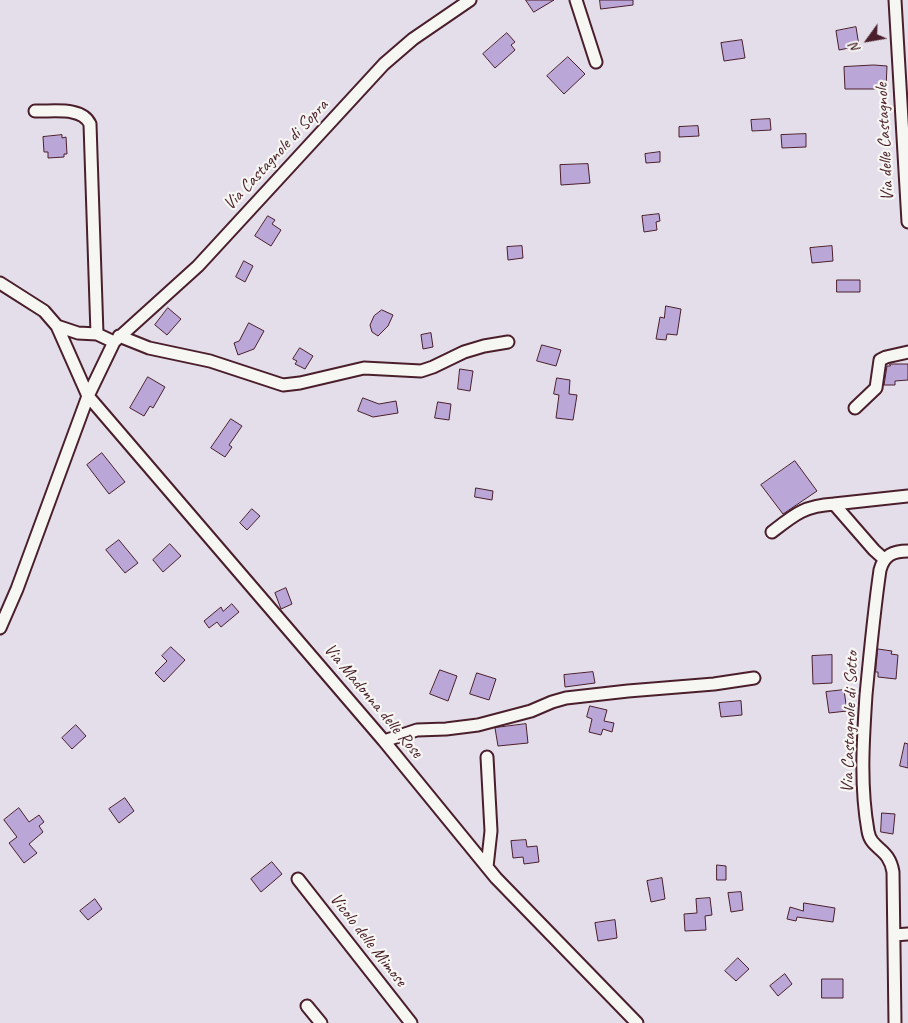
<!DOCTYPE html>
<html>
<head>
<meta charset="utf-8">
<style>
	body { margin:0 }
	#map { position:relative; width:908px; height:1023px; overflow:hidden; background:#e4deea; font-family:Caveat,sans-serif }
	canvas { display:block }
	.north { position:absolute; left:843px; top:15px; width:50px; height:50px; -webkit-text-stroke:4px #f6f6f2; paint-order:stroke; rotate:238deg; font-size:14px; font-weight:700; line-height:20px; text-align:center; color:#4a1f2b }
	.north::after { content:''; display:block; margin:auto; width:18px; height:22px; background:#4a1f2b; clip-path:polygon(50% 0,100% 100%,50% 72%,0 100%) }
</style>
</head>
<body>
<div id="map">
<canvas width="908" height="1023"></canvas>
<div class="north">N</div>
</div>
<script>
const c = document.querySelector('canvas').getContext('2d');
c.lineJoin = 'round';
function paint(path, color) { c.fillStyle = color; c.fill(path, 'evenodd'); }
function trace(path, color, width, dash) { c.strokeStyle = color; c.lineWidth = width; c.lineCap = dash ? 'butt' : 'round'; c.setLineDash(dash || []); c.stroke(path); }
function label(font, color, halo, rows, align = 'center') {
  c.font = font + ' Caveat,sans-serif'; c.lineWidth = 4.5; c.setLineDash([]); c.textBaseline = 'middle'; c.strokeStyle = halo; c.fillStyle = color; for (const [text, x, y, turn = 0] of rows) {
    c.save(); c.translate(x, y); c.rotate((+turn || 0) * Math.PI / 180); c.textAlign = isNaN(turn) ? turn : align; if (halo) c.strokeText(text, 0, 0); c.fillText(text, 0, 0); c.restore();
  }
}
const building = new Path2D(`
	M526,0H554L534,12Z
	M600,0H633V5L601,9Z
	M856,27L859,46L839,50L836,31Z
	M507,33L515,42L511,45L515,50L495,68L483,54Z
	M742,40L745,58L724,61L721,43Z
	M568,57L585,74L564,94L547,76Z
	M874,65L887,66L886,89H845L844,67Z
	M770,119L771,130L752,131L751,120Z
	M698,126L699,136L679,137V127Z
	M806,134V147L782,148L781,135Z
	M62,135V138L66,137L67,154H64V157L48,158V152H44L43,137Z
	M660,152V162L646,163L645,154Z
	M588,164L590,183L561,185L560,165Z
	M659,214L660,221L656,222L657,230L644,232L642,216Z
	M268,216L275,220L272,224L281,230L271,246L255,236Z
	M522,246L523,258L508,260L507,247Z
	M832,246L833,261L812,263L810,248Z
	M244,261L253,266L245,282L236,277Z
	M837,280H860V292H837Z
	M666,306L681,309L677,335L667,334L666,340L656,339L660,317L664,318Z
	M168,308L181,319L167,335L155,325Z
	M382,310L393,315L388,326L378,336L372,332L370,325L374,316Z
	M249,323L264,331L254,349L238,355L234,343L239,341Z
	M431,333L433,347L423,349L421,335Z
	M542,345L561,350L556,366L537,361Z
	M300,348L313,356L305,369L295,364L297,361L293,359Z
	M890,364H908V380L895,381V385H884L887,366H890Z
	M460,369L473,371L470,391L458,389Z
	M148,377L165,387L153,408L150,406L144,416L130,408Z
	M557,378L570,380L569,394L577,395L573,420L556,418L559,395L554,394Z
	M363,398L379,404L396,401L398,413L373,417L358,411Z
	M438,402L451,404L449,420L435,418Z
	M231,419L242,426L229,445L232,447L225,457L211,448Z
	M102,453L125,482L109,494L87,465Z
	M795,461L817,491L783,514L761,485Z
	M476,488L493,491L492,500L475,497Z
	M252,509L260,516L247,530L240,523Z
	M119,540L138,563L125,573L106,550Z
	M170,544L181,556L163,572L153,560Z
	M286,588L292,604L281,609L275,593Z
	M232,604L239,612L221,627L217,622L209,628L204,621L221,607L223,611Z
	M171,647L185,660L164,682L155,673L167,661L162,656Z
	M878,649L892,651L891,654L898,655L896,679L878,677V672H876Z
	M832,655V683L813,684L812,656Z
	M440,670L457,676L448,701L430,694Z
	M593,672L595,683L565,687L564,675Z
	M477,673L496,679L489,700L470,694Z
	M844,690L847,711L829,713L826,692Z
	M741,701L742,715L721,717L719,703Z
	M590,706L607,710L604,721L614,723L612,732L603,729L601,735L589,732L592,719L587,717Z
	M526,724L528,743L498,746L495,728Z
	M76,725L86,736L72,749L62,738Z
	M905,743L908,744V768L900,766Z
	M125,798L134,811L119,823L109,809Z
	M19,808L29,822L39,815L44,822L39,826L43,832L29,844L37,853L24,863L9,843L17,837L4,820Z
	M882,813L895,814L893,834L881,832Z
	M526,840L527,847L537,846L539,862L524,864L523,857L513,858L511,841Z
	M272,862L282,874L261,892L251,879Z
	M717,865L726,866V880H717Z
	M662,878L665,899L651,902L647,881Z
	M741,892L743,910L731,912L728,893Z
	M710,898L712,915L705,916L706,930L685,931L684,914L697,913L696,899Z
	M95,899L102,909L88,920L80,911Z
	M804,903L835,908L833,922L797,917L796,921L787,919L790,907L803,911Z
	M615,920L617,938L598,941L595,923Z
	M738,958L749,969L736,981L725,971Z
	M785,974L792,984L778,996L770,986Z
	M822,979H843V998H822Z`);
paint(building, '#baa7d7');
trace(building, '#4a1f2b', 1);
const minor = new Path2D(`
	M576,0L596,62
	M895,0L908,222
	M35,111C51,112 82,106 90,124L97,334
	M0,283L44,311L57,326L88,396L384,741L496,878L637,1023
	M57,326L78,333L97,334L114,342
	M119,336L149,348L210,361L283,385L300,383L364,368L421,371L433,367L464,352L484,346L508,342
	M855,408L876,388L880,360L886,357L908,352
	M772,532C795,514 804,506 834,504
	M884,559L874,550L834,504L908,496
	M0,628L17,589L88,396L114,342L198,266L384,64L413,39L470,0
	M384,741L417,730L446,729L478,725L531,711L552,702L566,698L628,691L714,684L754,678
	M487,867L491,831L487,757
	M298,879L411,1023
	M894,935L908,934
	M307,1006L321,1023
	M895,1023L893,872C889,847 871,850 868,831C860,786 863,741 866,695C870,653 874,611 880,570C884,555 893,551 908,551`);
trace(minor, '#4a1f2b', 15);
trace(minor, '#f6f6f2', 11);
label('18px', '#4a1f2b', '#f6f6f2', [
	["Via delle Castagnole",885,142,-93],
	["Via Castagnole di Sopra",276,155,-47],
	["Via Madonna delle Rose",373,701,50],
	["Via Castagnole di Sotto",850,722,-88],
	["Vicolo delle Mimose",368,940,52]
]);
</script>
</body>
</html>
